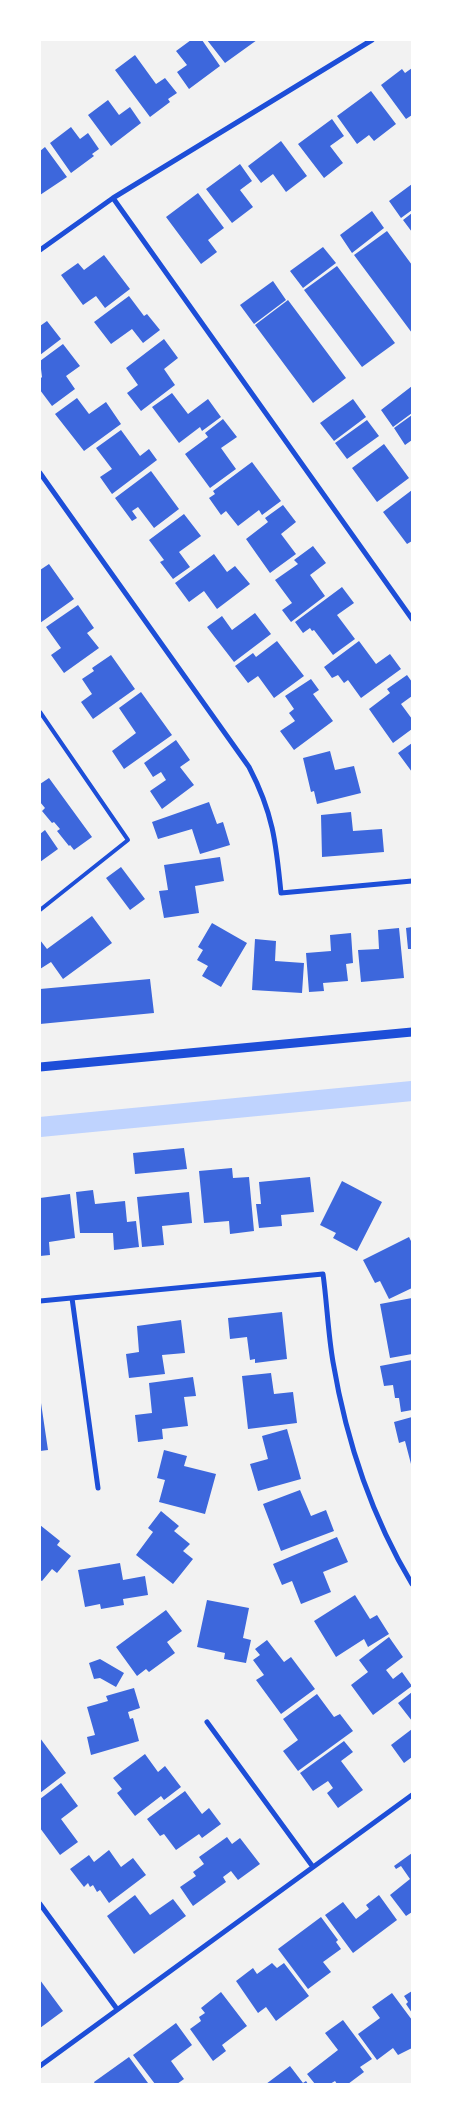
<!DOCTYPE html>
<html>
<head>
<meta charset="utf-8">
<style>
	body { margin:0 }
	#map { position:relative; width:452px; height:2124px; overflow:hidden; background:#f2f2f2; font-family:"PT Sans Narrow",sans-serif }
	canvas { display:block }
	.frame { position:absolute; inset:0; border:41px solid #fff; pointer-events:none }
</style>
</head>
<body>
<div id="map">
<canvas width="452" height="2124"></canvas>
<div class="frame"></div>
</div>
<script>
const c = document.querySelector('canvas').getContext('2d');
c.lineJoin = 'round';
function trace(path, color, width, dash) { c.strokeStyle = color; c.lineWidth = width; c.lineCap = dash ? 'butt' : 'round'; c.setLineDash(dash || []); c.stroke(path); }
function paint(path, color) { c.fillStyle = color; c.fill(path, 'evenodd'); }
trace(new Path2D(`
	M40,1127L412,1091`), '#bfd3fe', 20);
paint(new Path2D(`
	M191,40H202L220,66L189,89L177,72L187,65L176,51Z
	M207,40H257L225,63Z
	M135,55L156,84L165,78L177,93L168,99L170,102L150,117L115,70Z
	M412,68V115L406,119L381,85L402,69L405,73Z
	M371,91L396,124L374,141L369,135L357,144L337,116Z
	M108,100L119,115L130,107L141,123L111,146L88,115Z
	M332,119L344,136L330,146L343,163L324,178L298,144Z
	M71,127L80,139L88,133L99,149L92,154L94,156L71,173L50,143Z
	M281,141L307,176L286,192L273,174L261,183L248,166Z
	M45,147L67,177L40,195V151Z
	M240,164L252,181L240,190L253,207L232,223L206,189Z
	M412,184V210L401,218L389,201Z
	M198,193L224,228L208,240L217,252L201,264L166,217Z
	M372,211L384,228L352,253L340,235Z
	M412,213V232L403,220Z
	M387,231L412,265V333L354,255Z
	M323,247L336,263L303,288L290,271Z
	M104,255L130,289L105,308L96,296L83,305L61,275L78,263L84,270Z
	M337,266L395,343L362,367L304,290Z
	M273,281L286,300L254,324L240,305Z
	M129,296L144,316L147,314L160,330L143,343L132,329L111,344L94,322Z
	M288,300L346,378L313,403L255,325Z
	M47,321L61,339L40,355V326Z
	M164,339L178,358L164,369L175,385L141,411L127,393L138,385L126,368Z
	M63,344L80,366L66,376L75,389L52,406L40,390V379L42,377L40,361Z
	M412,386V413L393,427L381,410Z
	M172,393L188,414L208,399L221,417L202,431L200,427L179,443L152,407Z
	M77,398L89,414L106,402L121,424L84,451L55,414Z
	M353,399L366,417L334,441L320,423Z
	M412,415V440L405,445L394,428Z
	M223,419L237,437L221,448L236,469L210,488L185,454L208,437L205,433Z
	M367,420L379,436L347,459L335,443Z
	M121,430L140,456L149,449L157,460L112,494L100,477L112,469L96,448Z
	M384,444L409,478L377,502L352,468Z
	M252,462L281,501L262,515L259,510L238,526L226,511L221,515L209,498L215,494L213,491Z
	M151,471L179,509L154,528L138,507L132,511L137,518L132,521L115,498Z
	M412,490V541L407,544L383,512Z
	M283,505L296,522L281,534L296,554L270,573L246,539L268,522L265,518Z
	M184,514L201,536L179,552L190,567L173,579L160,562L164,560L149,540Z
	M313,546L326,563L310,575L325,596L291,622L282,610L292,603L275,580L298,564L294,560Z
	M214,554L227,572L235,566L250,584L217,609L204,591L189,602L175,583Z
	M49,564L74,599L40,623V570Z
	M342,587L354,603L337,615L355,639L333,655L314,630L312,631L310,628L303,633L295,622Z
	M78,605L94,628L87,633L99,648L64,673L51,655L61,648L46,627Z
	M255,613L271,634L234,662L207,627L222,616L232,630Z
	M277,641L304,676L274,698L258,676L248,683L235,666L253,653L256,657Z
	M359,641L376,664L390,654L401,669L361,698L348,680L344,683L338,675L332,678L324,667Z
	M111,655L135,689L93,719L81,702L92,694L82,679L94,671L92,668Z
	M407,675L412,682V696L401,704L412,719V729L393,743L369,709L390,693L387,689Z
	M311,679L319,690L313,694L333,721L294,750L280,731L295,721L289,713L294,709L285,696Z
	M141,692L172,735L124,769L112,751L136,733L119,708Z
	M176,740L190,760L180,767L194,785L162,809L150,791L166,780L161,772L153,777L144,763Z
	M412,743V772L398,753Z
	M330,751L335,770L354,766L361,793L317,804L314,791L311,792L303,758Z
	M49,778L92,837L74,850L70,845L69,846L57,831L60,829L54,822L52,823L42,811L45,808L40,802V784Z
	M209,802L217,824L223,822L230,845L200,854L192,829L158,839L152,822Z
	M351,812L353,831L382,829L384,852L322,857L321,815Z
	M45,830L58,849L40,862V834Z
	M220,857L224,881L195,886L199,913L164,918L159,891L168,890L164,865Z
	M121,867L145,899L130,910L106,878Z
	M92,916L112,943L63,979L51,962L40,969V940L47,949Z
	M212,923L247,943L221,987L202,976L208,966L197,960L203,950L198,947Z
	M412,927V949H408L406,928Z
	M399,928L404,978L361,982L358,950L379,949L378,930Z
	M351,933L353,963L346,964L348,981L323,983L324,991L309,992L306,953L331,951L330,935Z
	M255,939L276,941L275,961L304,963L302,993L252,990Z
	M150,979L154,1013L40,1024V989Z
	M184,1148L187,1169L135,1174L133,1153Z
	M232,1168L233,1178L249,1177L254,1231L230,1234L229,1221L204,1223L199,1171Z
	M310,1177L314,1212L281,1215L282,1226L259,1228L256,1204H261L259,1182Z
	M342,1181L382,1202L357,1251L333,1238L336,1233L320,1225Z
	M93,1190L95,1204L125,1201L127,1222L136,1221L139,1247L114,1250L113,1233H80L76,1192Z
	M189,1192L192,1223L162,1226L164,1245L142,1247L137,1197Z
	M70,1194L75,1238L49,1242L50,1255L40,1256V1198Z
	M409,1237L412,1243V1288L389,1299L380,1281L375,1283L363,1260Z
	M412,1298V1354L390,1358L380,1304Z
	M282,1312L287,1359L255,1363V1359L250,1360L247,1337L230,1339L228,1318Z
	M181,1320L185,1353L162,1355L165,1374L129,1378L126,1354L139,1352L137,1326Z
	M412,1360V1410L401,1412L399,1398H395L393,1385L384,1386L380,1366Z
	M271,1373L274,1394L293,1392L297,1423L248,1429L242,1376Z
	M193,1377L196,1396L184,1397L188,1426L162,1429L163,1439L138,1442L135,1415L152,1413L149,1383Z
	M41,1403L48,1450L40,1451V1404Z
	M412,1417V1464H411L405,1441L399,1443L394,1422Z
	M287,1429L301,1479L258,1491L250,1464L268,1459L262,1436Z
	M164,1450L187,1456L184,1466L216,1474L205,1514L159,1502L165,1480L157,1478Z
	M300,1490L311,1516L326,1510L334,1531L281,1551L263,1504Z
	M161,1511L179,1526L174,1531L190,1544L183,1551L193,1559L173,1584L136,1555L153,1532L148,1528Z
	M40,1525L60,1541L57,1545L71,1556L57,1573L52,1569L42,1581L40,1580Z
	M337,1537L348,1562L323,1572L331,1592L301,1604L292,1581L282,1585L273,1564Z
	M120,1563L123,1580L145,1576L148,1595L123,1599L124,1605L101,1609L100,1604L85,1607L78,1570Z
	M355,1595L370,1619L377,1615L389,1634L368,1647L364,1639L336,1657L314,1621Z
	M207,1600L249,1608L243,1638L251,1640L246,1663L224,1659L225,1653L197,1647Z
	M166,1610L182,1631L167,1642L175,1653L149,1672L146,1669L137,1676L116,1647Z
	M389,1637L403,1657L386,1670L393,1679L402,1672L412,1686L373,1715L351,1685L368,1672L359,1660Z
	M267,1640L284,1662L291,1657L315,1689L281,1714L256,1680L264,1675L253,1660L260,1655L255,1649Z
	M100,1659L124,1673L116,1687L100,1678L94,1679L89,1663Z
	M134,1688L140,1708L128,1712L130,1719L133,1718L139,1741L91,1755L87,1737L95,1735L87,1707L108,1701L106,1696Z
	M412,1692V1721L398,1703Z
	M317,1694L334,1717L340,1714L353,1731L298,1771L283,1751L298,1740L283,1719Z
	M412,1729V1757L404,1763L391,1745Z
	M40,1738L66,1773L40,1793Z
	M344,1741L353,1752L341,1761L363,1790L338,1808L327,1793L333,1788L328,1781L313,1791L300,1773Z
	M145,1754L158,1772L165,1766L181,1787L164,1800L161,1796L135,1816L117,1793L122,1789L113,1778Z
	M61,1783L78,1806L61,1819L78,1842L60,1855L40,1828V1799Z
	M185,1791L202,1814L209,1808L221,1824L202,1838L199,1834L176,1850L164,1834L160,1836L147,1819Z
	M227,1837L232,1844L240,1838L260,1864L238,1880L231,1871L223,1877L226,1882L193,1906L180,1887L196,1876L193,1872L204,1864L199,1857Z
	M109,1850L121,1867L133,1858L146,1875L109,1903L100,1890L97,1892L93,1885L90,1887L88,1883L84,1887L70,1869L89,1855L94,1862Z
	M412,1853V1912L406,1916L390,1895L410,1879L401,1866L396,1869L394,1866Z
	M135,1895L150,1915L173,1899L186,1916L134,1954L107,1916Z
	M379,1895L397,1920L353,1953L325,1915L343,1902L356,1919L369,1909L366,1905Z
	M321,1917L338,1940L336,1942L341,1949L323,1962L331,1972L308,1989L278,1949Z
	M272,1963L277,1968L284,1963L309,1996L276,2021L266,2007L258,2013L236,1981L253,1968L257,1974Z
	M40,1980L63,2011L40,2028Z
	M412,1991V2013L406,2004L408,2002L404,1996Z
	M221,1992L247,2026L222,2045L226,2051L213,2061L190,2029L201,2021L199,2017L205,2013L201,2008Z
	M392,1993L412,2020V2048L398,2055L393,2048L377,2060L358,2034L380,2018L372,2007Z
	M343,2020L372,2059L360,2067L364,2072L348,2084H337L335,2081L330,2084H315L307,2074L338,2050L325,2033Z
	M176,2023L192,2045L171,2061L184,2079L177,2084H155L133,2055Z
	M129,2057L148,2083L95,2084L94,2082Z
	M290,2066L303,2083L306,2081L308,2084H266Z`), '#3d67dc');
trace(new Path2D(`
	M40,712L128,840L40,910`), '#1d4ed8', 4);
trace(new Path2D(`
	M113,198L412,619
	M40,250L113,198L372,40
	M40,473L249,767C273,813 276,842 281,893L412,881
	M72,1298L98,1488
	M40,1301L323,1274C327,1303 328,1333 333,1362C346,1439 372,1517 412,1584
	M207,1722L313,1867
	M40,1904L117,2009
	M40,2066L412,1795`), '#1d4ed8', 5);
trace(new Path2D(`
	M40,1067L412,1032`), '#1d4ed8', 9);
</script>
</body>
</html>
